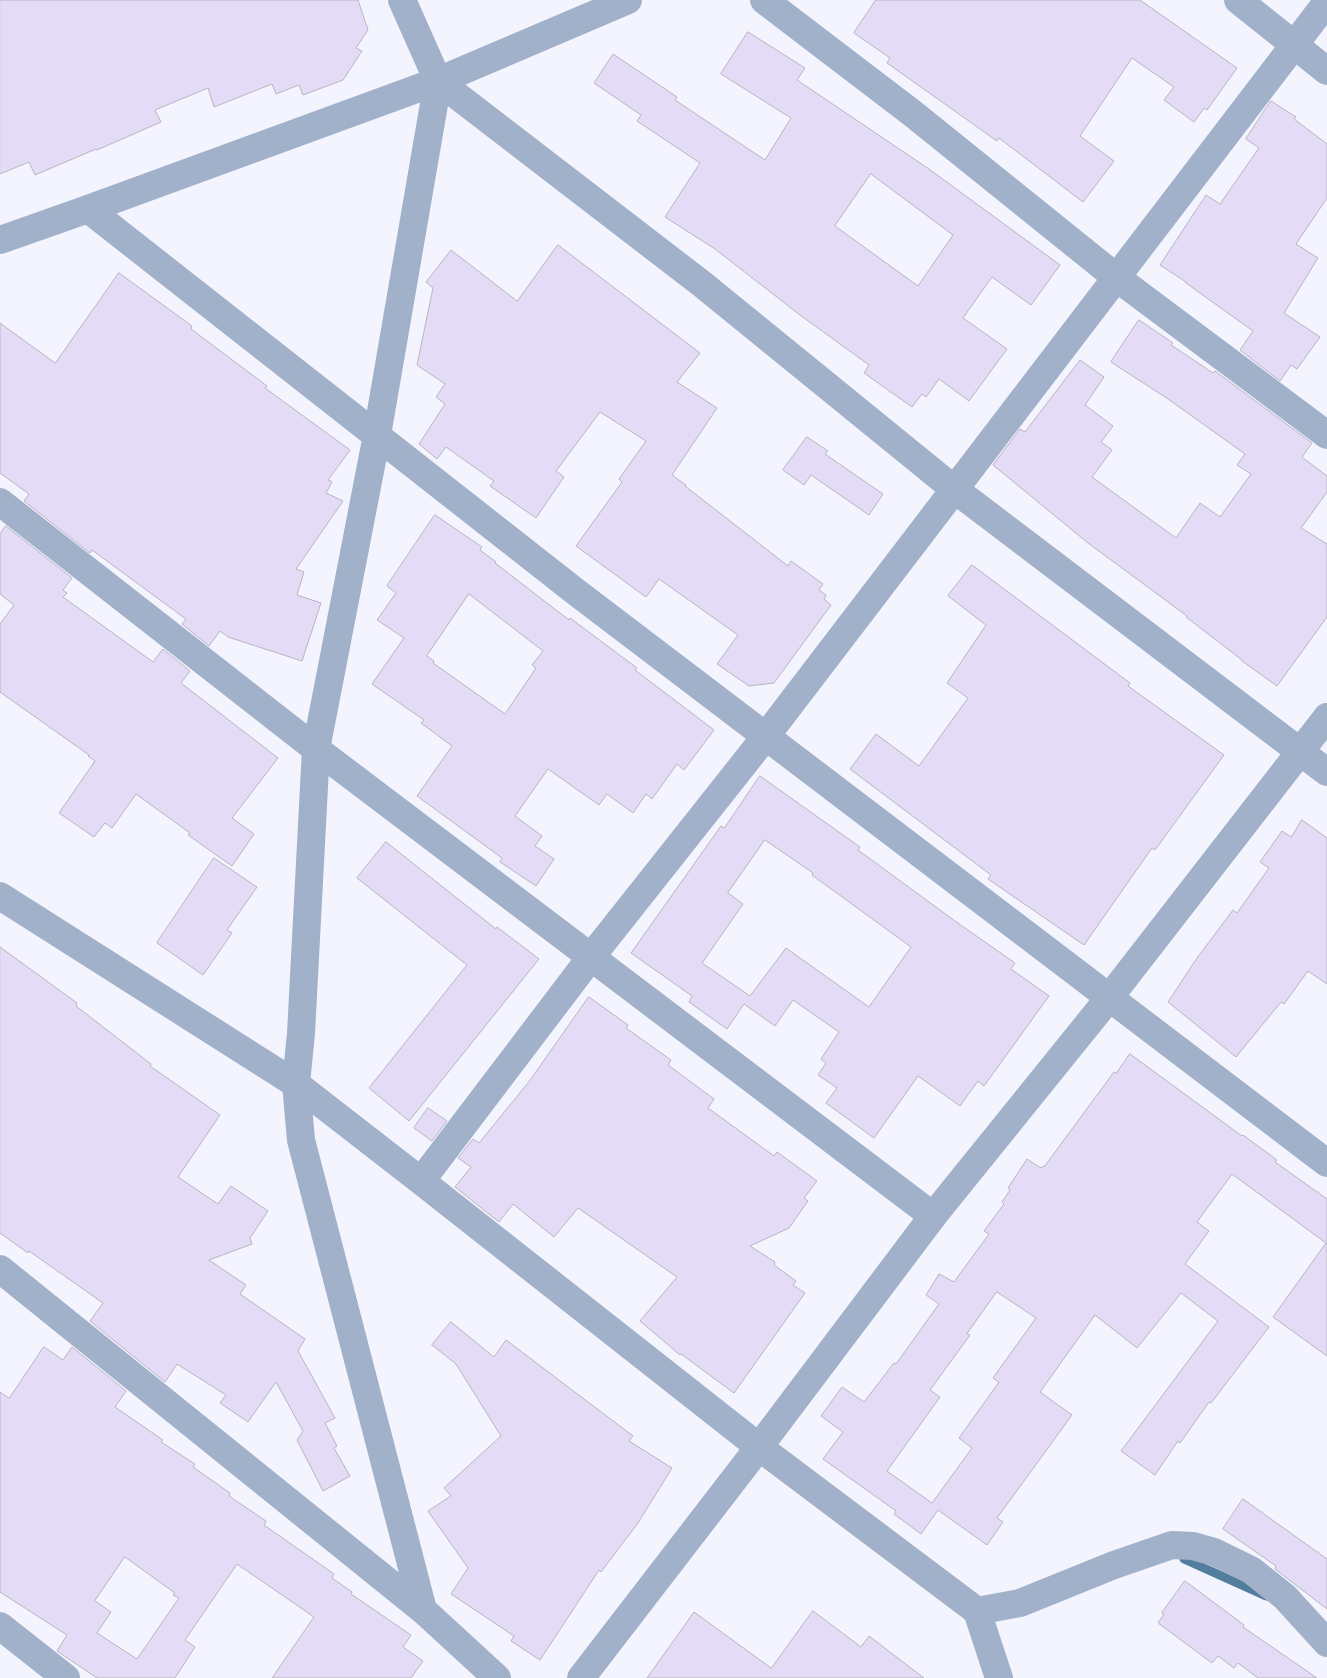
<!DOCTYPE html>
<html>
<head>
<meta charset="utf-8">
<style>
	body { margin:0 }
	canvas { display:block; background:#f3f4fd }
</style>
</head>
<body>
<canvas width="1327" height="1678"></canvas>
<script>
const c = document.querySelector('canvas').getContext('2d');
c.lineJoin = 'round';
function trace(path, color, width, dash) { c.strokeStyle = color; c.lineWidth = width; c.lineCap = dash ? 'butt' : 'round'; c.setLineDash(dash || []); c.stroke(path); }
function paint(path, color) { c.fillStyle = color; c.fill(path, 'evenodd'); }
trace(new Path2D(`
	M1184,1559L1266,1596`), '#537d9c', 9);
const building = new Path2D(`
	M0,0H358L368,30L356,48L362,51L343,80L303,95L299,85L276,94L272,84L214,107L208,88L155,110L161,122L97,150L96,149L35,175L29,162L0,174Z
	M876,0H1140L1237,68L1207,110L1204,108L1194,122L1164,100L1174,87L1132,58L1080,136L1114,161L1083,202L999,138L997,141L887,63L890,58L854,33Z
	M748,32L805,68L797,80L929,169L1060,265L1031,305L992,277L963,318L1007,349L969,401L939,379L926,397L922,394L912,407L864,373L869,365L800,315L715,249L665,217L700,163L637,121L641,115L594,83L613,54L677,97L675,100L765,160L791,118L721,74ZM871,174L953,235L918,286L835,226Z
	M1271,101L1296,117L1294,119L1327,144V198L1296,244L1318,258L1284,313L1320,337L1297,369L1291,365L1280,381L1240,350L1253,331L1186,283V282L1160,265L1206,195L1220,204L1259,148L1246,139Z
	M558,245L700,353L677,382L717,408L672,475L686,485L685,486L788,566L791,561L823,584L819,590L826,595L824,599L831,605L774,683L749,686L717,664L738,635L659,579L646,597L576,546L622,482L619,479L646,441L600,412L556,471L564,477L536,518L490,486L494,481L446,447L437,459L419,444L445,404L436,397L445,384L417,365L433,288L426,282L451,250L517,301Z
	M119,273L192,326L191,329L267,386L265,388L350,450L328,480L332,482L326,493L343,501L296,569L304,572L297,595L321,603L302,661L228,637L220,631L209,646L182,624L186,619L92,550L90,553L24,501L29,494L0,473V323L55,363Z
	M1139,320L1173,343L1171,345L1213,373L1215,371L1312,443L1302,457L1327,476V492L1301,528L1327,544V617L1277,686L1242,661V660L1186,617L1187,616L1088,543L993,465L1020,429L1025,432L1080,360L1104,377L1085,405L1113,426L1101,442L1112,450L1092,477L1176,538L1200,503L1220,517L1251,474L1237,465L1245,454L1168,399L1111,362Z
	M807,437L828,451L825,454L883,494L869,515L811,475L804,485L783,470Z
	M435,515L482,547L480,550L496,562L495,563L569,620L570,618L637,668L635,670L714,730L684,770L677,764L652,799L646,794L633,813L607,794L599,805L548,769L515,816L542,836L535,846L554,859L536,886L500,862L502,858L417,796L452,746L421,723L424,720L372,684L404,638L377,620L396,593L387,586ZM469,594L543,651L532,665L536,668L505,714L433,663L434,661L427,656Z
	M6,526L72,578L63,590L67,593L63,597L153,662L163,649L190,671L181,683L278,758L232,818L254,834L232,866L188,835L190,833L136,794L112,828L105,823L94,837L59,813L95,761L88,756L89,755L0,692V624L14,605L0,594V534Z
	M972,565L1130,683L1128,686L1224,755L1155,850L1152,848L1084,945L988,879L991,875L850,769L876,734L919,766L968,698L947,683L986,625L948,596Z
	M760,776L860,847L858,850L955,921L1015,963L1011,969L1049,996L984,1086L978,1081L960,1106L918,1076L874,1138L826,1103L837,1088L818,1075L826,1063L821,1059L839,1032L793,1000L775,1026L744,1004L727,1029L689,1002L692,996L631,953L721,826L724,828ZM765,840L813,873L812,875L911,947L869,1007L786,948L750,996L702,963L743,904L728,893Z
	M1302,820L1327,838V984L1308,971L1284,1004L1281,1002L1236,1057L1168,1002L1197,958L1233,910L1237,913L1269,868L1260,862L1282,831L1291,837Z
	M386,842L496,929L497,927L539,959L409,1121L369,1088L467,965L357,878Z
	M214,858L257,887L227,930L232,933L203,975L157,943Z
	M0,947L77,1003L76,1006L151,1064L150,1066L220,1115L178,1177L218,1204L231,1186L268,1211L250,1238L252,1244L209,1260L246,1285L240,1294L305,1339L298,1351L335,1418L325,1423L337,1446L334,1448L350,1476L323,1491L297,1440L303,1431L276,1382L248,1422L220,1403L226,1395L177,1364L165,1382L90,1321L103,1303L29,1251L28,1253L0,1233Z
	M589,997L628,1025L626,1028L671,1060L668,1065L714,1099L708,1108L774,1156L777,1152L817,1181L804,1198L808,1201L789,1228L750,1246L775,1262L774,1265L796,1281L793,1285L805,1293L734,1393L681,1354L680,1355L640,1321L677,1277L578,1208L554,1237L513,1204L499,1222L455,1187L471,1167L458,1158L473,1139L479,1143L528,1083Z
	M1130,1054L1242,1136L1243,1135L1277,1160L1275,1162L1327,1199V1356L1273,1317L1326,1243L1232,1174L1197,1222L1209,1231L1185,1264L1269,1327L1211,1403L1209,1402L1180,1443L1178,1441L1155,1475L1121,1451L1218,1321L1181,1293L1137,1348L1095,1315L1040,1392L1072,1415L997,1518L1003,1522L987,1545L938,1510L921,1534L894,1514L896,1511L823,1459L843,1432L821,1416L842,1387L864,1402L894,1363L896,1364L939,1304L926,1295L939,1274L954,1282L989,1234L984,1231L1004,1204L1002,1202L1010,1190L1008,1188L1027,1159L1041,1168L1043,1166L1044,1167L1114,1072L1116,1073ZM997,1292L1036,1318L993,1378L999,1382L959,1438L972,1448L932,1503L887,1471L940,1397L930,1390L970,1335L967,1334Z
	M428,1108L447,1121L432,1141L414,1128Z
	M451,1322L494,1357L506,1340L633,1436L629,1441L672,1468L638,1523L601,1572L599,1570L540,1660L511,1641L514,1636L451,1594L468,1568L428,1511L451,1496L444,1488L501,1436L456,1364L432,1345Z
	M44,1347L63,1360L72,1347L126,1391L115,1407L163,1440L161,1442L195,1464L193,1467L230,1493L229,1496L266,1521L264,1525L334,1574L332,1578L352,1592L351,1594L411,1635L403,1647L423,1661L411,1678H272L314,1617L237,1564L185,1640L195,1647L175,1678H97L57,1651L67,1635L0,1592V1392L9,1398ZM125,1557L175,1593L173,1595L179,1598L137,1659L97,1633L111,1612L95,1601Z
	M1243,1499L1327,1559V1609L1275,1569L1276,1566L1223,1529Z
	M1185,1581L1244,1625L1243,1627L1317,1678H1258L1238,1663L1234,1668L1218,1656L1212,1663L1158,1623L1164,1614L1162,1613Z
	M813,1611L861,1647L869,1636L924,1678H647L694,1612L771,1668Z`);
paint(building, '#e4dcf6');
trace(building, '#b8b4bf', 1);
trace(new Path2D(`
	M402,0L438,81L702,284L954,489L1327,772
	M764,0L912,113L1117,278L1327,435
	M1238,0L1327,71
	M88,209L576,592L1327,1163
	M0,240L88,209L438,81L628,0
	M0,502L316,749L933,1216
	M0,896L296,1084L421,1181L759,1447L977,1611L999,1678
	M421,1181L591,957L766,736L1327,2
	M0,1269L423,1610L497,1678
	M423,1610L301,1140L296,1084L301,1033L316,749L377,435L438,81
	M977,1611L1020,1603L1114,1565L1172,1545L1193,1546L1214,1552L1251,1570L1285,1597L1327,1643
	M0,1626L66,1678`), '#a2b1ca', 28);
trace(new Path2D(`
	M581,1678L759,1447L933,1216L1109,998L1327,717`), '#a2b1ca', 28);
</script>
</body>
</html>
